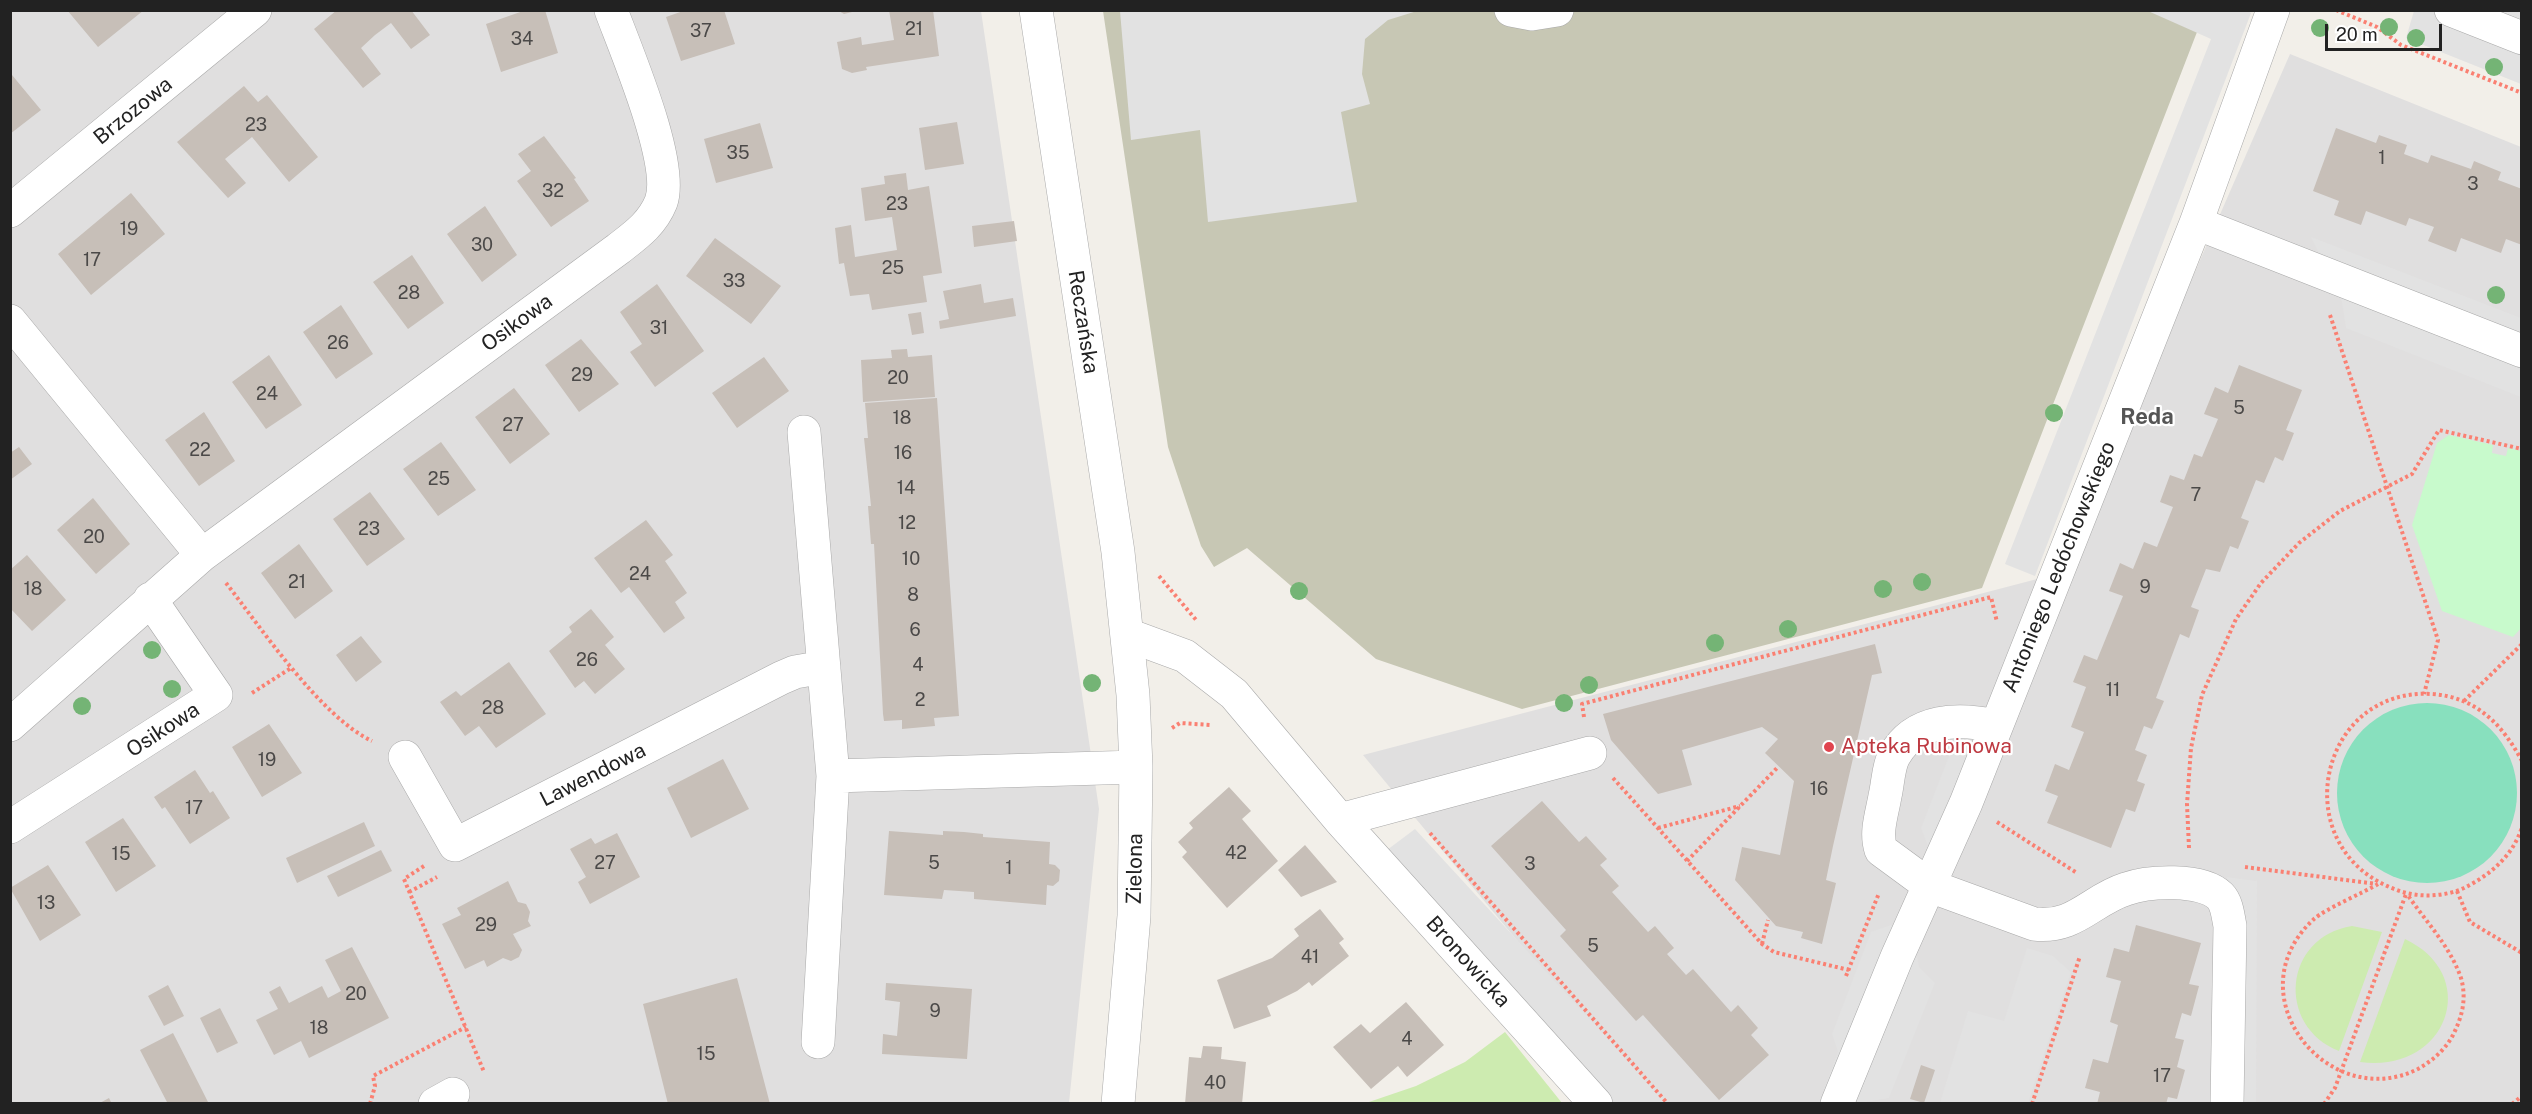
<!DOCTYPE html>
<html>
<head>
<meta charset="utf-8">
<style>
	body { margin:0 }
	#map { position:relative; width:2532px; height:1114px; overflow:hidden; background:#f2efe9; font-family:"Public Sans",sans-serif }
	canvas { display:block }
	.frame { position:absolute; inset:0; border:12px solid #222; pointer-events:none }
	.scale { position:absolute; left:2325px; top:24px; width:117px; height:27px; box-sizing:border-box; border:3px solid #222; border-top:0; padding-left:8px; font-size:18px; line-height:21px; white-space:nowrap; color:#222; -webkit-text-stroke:4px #fff; paint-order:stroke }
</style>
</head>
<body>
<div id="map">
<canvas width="2532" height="1114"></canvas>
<div class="frame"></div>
<div class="scale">20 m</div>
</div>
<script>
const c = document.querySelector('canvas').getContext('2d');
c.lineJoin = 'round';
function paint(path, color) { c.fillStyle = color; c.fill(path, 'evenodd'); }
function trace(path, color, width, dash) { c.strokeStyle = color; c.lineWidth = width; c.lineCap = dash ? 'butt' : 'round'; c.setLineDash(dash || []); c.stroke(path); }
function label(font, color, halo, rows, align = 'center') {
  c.font = font + ' "Public Sans",sans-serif'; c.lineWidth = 4.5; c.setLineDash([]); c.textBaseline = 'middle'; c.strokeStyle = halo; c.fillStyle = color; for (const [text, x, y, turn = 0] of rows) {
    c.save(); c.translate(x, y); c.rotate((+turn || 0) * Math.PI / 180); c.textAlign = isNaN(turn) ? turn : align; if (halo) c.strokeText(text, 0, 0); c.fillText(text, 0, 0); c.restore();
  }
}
paint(new Path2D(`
	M10,11H981L1099,809L1069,1103H11Z
	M2290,54L2521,147V1103H1652L1363,755L2064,572Z`), '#e0dfdf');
paint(new Path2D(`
	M2148,10L2197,32L1982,588L1522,709L1376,659L1247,548L1214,567L1201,546L1168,447L1103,11Z`), '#c7c7b4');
paint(new Path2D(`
	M2352,926L2382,932L2339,1051C2276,1026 2283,937 2352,926Z
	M2405,939C2483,976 2447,1074 2360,1062Z
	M1505,1032L1562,1103H1366L1416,1086L1465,1062Z`), '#cdebb0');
paint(new Path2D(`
	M2449,435L2493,445L2492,453L2506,456L2508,448L2521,451L2522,627L2513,637L2442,611L2412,525L2437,443Z`), '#c8facc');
paint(new Path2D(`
	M2337 793a90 90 0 1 1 180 0a90 90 0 1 1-180 0Z`), '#88e0be');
paint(new Path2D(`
	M1120,11H1417L1388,20L1365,39L1362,74L1370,104L1341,112L1357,202L1208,222L1200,130L1131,140Z
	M2148,11L2246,10L2251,13L2035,576L2005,564L2211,39Z
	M2414,11H2521V84L2406,38Z
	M2311,237L2521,318V397L2346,328L2342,302Z
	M1977,728L1959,776L1928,846L1921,828L1958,733Z
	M1415,829L1667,1103H1596L1375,859Z
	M2227,877L2257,881L2256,1103H2227Z
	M1891,925L1916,951L1919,967L1935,983L1889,1098L1858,1103L1824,1089L1838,1052L1832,1034L1871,932Z
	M2027,948L2053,956L2071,972L2028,1103H1940L1968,1011L2004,1021Z`), '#e2e2e2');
paint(new Path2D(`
	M67,10H144L98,47Z
	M337,10H411L430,35L411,49L391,23L375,35L361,48L381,74L363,88L314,29Z
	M526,10H545L558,53L501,72L486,24Z
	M686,10H724L735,44L681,61L666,17Z
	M837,10H856V11L844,14Z
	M889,10H933L939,56L866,67L867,70L852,73L842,69L837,42L861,37L862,45L894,40Z
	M12,75L41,110L10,134V77Z
	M244,86L258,102L267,95L318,157L289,182L252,137L225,159L246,183L228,198L177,142Z
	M957,122L964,164L925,170L919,128Z
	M760,123L773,168L716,183L704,139Z
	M2336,128L2376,143L2379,135L2407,145L2404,154L2428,163L2431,155L2471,169L2474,161L2501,172L2498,180L2522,189V245L2506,239L2501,253L2461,238L2456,252L2428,241L2434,227L2409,218L2406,226L2366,211L2361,225L2334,215L2339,201L2313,191Z
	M544,136L576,178L574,179L589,201L551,227L517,181L531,171L518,154Z
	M906,173L908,190L929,186L942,273L923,276L927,302L872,310L869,294L850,296L844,263L839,264L835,228L851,225L855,257L897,250L892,217L865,221L861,188L885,184L884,176Z
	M131,193L165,234L91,295L58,254Z
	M485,206L517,255L482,282L447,234Z
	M1014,221L1017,241L974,247L972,226Z
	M715,238L781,286L751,324L686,276Z
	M412,255L444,303L408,329L373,282Z
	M657,284L704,351L655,387L630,352L642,344L620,312Z
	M981,284L984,303L1013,298L1016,316L940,329L939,321L949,319L943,291Z
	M341,305L373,354L336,379L303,332Z
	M921,312L924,333L912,335L908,314Z
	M581,339L619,384L579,412L545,365Z
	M907,349L908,357L932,355L935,397L863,402L861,360L892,358L891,350Z
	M269,355L302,405L266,429L232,382Z
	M764,357L789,391L737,428L712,393Z
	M2239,365L2302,390L2286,430L2294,433L2283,461L2275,457L2264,483L2256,480L2241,518L2249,521L2238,549L2230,546L2220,572L2206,569L2191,607L2199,610L2189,638L2180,634L2156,698L2164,701L2152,729L2144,726L2135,750L2147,755L2137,781L2145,784L2135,812L2126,809L2111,848L2047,823L2058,796L2045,791L2055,764L2069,770L2084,732L2071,727L2086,687L2073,682L2084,655L2097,660L2123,596L2109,591L2120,563L2133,569L2144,542L2157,547L2173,507L2160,502L2170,475L2184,480L2194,454L2202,457L2218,419L2204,414L2215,387L2228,393Z
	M514,388L550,434L510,464L475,417Z
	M937,398L959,716L934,718L935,726L902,729V720L884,721L883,714L874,544H871L868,506H871L864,438H868L865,403Z
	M204,412L235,461L199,486L165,440Z
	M441,442L476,490L438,516L403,469Z
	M19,447L32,464L10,480V453Z
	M370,492L405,539L367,566L333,519Z
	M93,498L130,544L96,574L57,530Z
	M646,520L673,555L665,561L687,593L675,602L685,618L664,633L629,587L621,593L594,558Z
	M299,544L333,591L295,619L261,573Z
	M27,555L66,600L32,631L10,608V570Z
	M591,609L614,637L605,645L625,669L595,694L584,681L575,688L549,651L572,632L569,627Z
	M361,636L382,662L356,682L336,655Z
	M1875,644L1882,673L1872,675L1833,846L1826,880L1836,883L1822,944L1801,938L1803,932L1776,926L1735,880L1742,847L1780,855L1794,781L1765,753L1778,739L1762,727L1682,750L1692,785L1658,794L1611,740L1603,714Z
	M509,662L546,714L496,748L479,726L465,736L440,702L456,691L461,696Z
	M269,724L302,773L262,797L232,747Z
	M723,759L749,809L691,838L667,788Z
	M195,770L210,793L213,791L230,818L190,844L165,807L162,809L154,797Z
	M1229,787L1251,811L1242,819L1278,861L1227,908L1182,857L1187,852L1178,842L1193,828L1189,823Z
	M1542,801L1579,842L1586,836L1607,859L1600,865L1619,886L1612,892L1648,932L1655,926L1674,948L1667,954L1686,975L1693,969L1731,1012L1738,1005L1758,1028L1751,1035L1769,1055L1719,1100L1643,1015L1636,1021L1560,936L1566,930L1491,846Z
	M123,818L156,866L116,892L85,842Z
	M364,822L375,846L297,883L286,858Z
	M889,831L943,835V831L964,832L983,834V837L1050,842L1049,864L1055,865L1060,870L1059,881L1053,886L1047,885L1046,905L974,899V892L944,890L942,899L884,895Z
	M617,833L640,877L590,904L578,882L586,877L570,849L591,838L595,844Z
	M1305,845L1337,882L1301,897L1278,870Z
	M381,850L392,871L338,897L327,876Z
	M48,865L81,915L40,941L10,888Z
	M508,881L518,902L526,904L530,912L528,921L531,926L513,934L522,950L519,957L511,961L503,958L487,967L484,960L465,969L442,924L461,915L457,908Z
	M1320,909L1344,939L1339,943L1349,956L1312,986L1309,982L1297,991L1267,1006L1271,1016L1234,1029L1217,980L1272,958L1299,936L1294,929Z
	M2136,925L2201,943L2189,984L2199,986L2191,1016L2182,1013L2175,1038L2184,1040L2177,1067L2185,1070L2177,1099L2168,1097L2166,1104H2097L2100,1092L2085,1088L2093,1059L2108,1063L2118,1025L2110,1022L2121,981L2106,977L2114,948L2129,952Z
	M352,947L389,1018L309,1058L301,1041L274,1055L256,1020L278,1009L269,992L280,986L289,1003L322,986L328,998L341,991L325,960Z
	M737,978L770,1104H668L643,1004Z
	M886,983L972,989L967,1059L882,1054L883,1034L897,1036L900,1002L885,1000Z
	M168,985L184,1016L164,1026L148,996Z
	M1406,1002L1444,1045L1407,1077L1398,1066L1371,1089L1333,1047L1361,1024L1370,1033Z
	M220,1008L238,1043L217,1053L200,1018Z
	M173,1033L202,1090L209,1104H168L140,1050Z
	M1203,1046L1222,1047L1221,1059L1246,1062L1242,1104H1185L1189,1057L1201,1058Z
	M1921,1065L1935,1070L1924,1103L1910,1099Z
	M109,1098L112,1104H98Z`), '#c7bfb8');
const minor = new Path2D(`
	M1036,10L1118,552L1133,695L1136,767L1134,916L1118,1104
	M1511,10L1532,14L1557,10
	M2451,10L2522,38
	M10,211L255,10
	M2196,223L2522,351
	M10,321L202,555
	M804,432L833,776L818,1042
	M1128,635L1185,656L1234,694L1340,820L1596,1104
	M10,725L202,555L618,249C636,235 652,224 661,202C675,164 626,51 611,10
	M1996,726C1959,718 1915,718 1894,756C1888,767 1888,784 1885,796C1882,814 1875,832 1881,850L1930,886L2034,924C2075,929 2091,900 2126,889C2148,881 2202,878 2220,896C2227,903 2228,916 2230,926L2227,1104
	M405,757L455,845L781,678L795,672L824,667
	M833,776L1136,767
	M1340,820L1590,753
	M10,827L216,695L150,599
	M435,1104L453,1094
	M1837,1104L1897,957L1966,803L2196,223L2273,10`);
trace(minor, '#a9a9a9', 34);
trace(new Path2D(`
	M2336,10L2377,27L2401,45L2522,93
	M2330,315L2438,640L2424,694
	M1159,576L1197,621
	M226,583C262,629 321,717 372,741
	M252,693L291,668
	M2464,701L2522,644
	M1584,717L1582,704L1991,597L1997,622
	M1172,728L1180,723L1211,725
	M2522,761C2502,724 2476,697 2432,694C2317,687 2284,850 2397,890C2418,898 2444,897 2464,888C2490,875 2513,856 2522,827
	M1613,778L1762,944L1774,952L1849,970
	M1997,822L2077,873
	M1658,828L1740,806
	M1430,833L1668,1104
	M2189,848L2187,804L2191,748L2202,695L2236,619L2261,583L2299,543L2340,511L2412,474L2439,430L2522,449
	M1687,861L1778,767
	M424,866L404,879L484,1072
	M2245,867L2377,884
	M2378,884C2363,893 2325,909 2314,919C2232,994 2328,1114 2418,1069C2432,1061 2445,1050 2453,1035C2462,1017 2467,999 2461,978C2450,946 2426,922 2407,894
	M2457,891L2470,922L2522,953
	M409,892L437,877
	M1762,944L1768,920
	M1846,976L1879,893
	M370,1104L375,1086L373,1076L466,1027
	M2032,1104L2080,956
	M2324,1104L2335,1088L2406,894
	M2512,1104L2522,1096`), '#fa8072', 4, [3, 3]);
trace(minor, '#fff', 33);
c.fillStyle = '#74b475';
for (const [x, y] of [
	[2389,27],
	[2320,28],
	[2416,38],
	[2494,67],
	[2496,295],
	[2054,413],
	[1922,582],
	[1883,589],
	[1299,591],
	[1788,629],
	[1715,643],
	[152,650],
	[1092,683],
	[1589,685],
	[172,689],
	[1564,703],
	[82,706]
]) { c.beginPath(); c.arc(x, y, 9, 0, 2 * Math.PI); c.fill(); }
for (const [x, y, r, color] of [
	[1829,747,6,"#e0444e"]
]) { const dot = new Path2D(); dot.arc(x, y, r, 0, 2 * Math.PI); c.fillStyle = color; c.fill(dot); trace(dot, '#fff', 2); }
label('18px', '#4b4948', null, [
	["21",914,29],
	["37",701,31],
	["34",522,39],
	["23",256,125],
	["35",738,153],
	["1",2382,158],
	["3",2473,184],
	["32",553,191],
	["23",897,204],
	["19",129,229],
	["30",482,245],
	["17",92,260],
	["25",893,268],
	["33",734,281],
	["28",409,293],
	["31",659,328],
	["26",338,343],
	["29",582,375],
	["20",898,378],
	["24",267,394],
	["5",2239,408],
	["18",902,418],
	["27",513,425],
	["22",200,450],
	["16",903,453],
	["25",439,479],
	["14",906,488],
	["7",2196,495],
	["12",907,523],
	["23",369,529],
	["20",94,537],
	["10",911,559],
	["24",640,574],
	["21",297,582],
	["9",2145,587],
	["18",33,589],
	["8",913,595],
	["6",915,630],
	["26",587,660],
	["4",918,665],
	["11",2113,690],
	["2",920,700],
	["28",493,708],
	["19",267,760],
	["16",1819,789],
	["17",194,808],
	["42",1236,853],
	["15",121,854],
	["27",605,863],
	["5",934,863],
	["3",1530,864],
	["1",1009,868],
	["13",46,903],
	["29",486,925],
	["5",1593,946],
	["41",1310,957],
	["20",356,994],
	["9",935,1011],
	["18",319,1028],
	["4",1407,1039],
	["15",706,1054],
	["17",2162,1076],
	["40",1215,1083]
]);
label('21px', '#222', '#fff', [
	["Brzozowa",133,111,-39],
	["Reczańska",1083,322,81],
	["Osikowa",517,323,-36],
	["Antoniego Ledóchowskiego",2059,567,-68],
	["Osikowa",163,730,-33],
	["Lawendowa",593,775,-27],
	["Zielona",1135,869,-89],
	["Bronowicka",1468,962,48]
]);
label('21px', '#be3a42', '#fff', [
	["Apteka Rubinowa",1841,747]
], 'left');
label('bold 22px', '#555', '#fff', [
	["Reda",2147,417]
]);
</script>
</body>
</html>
